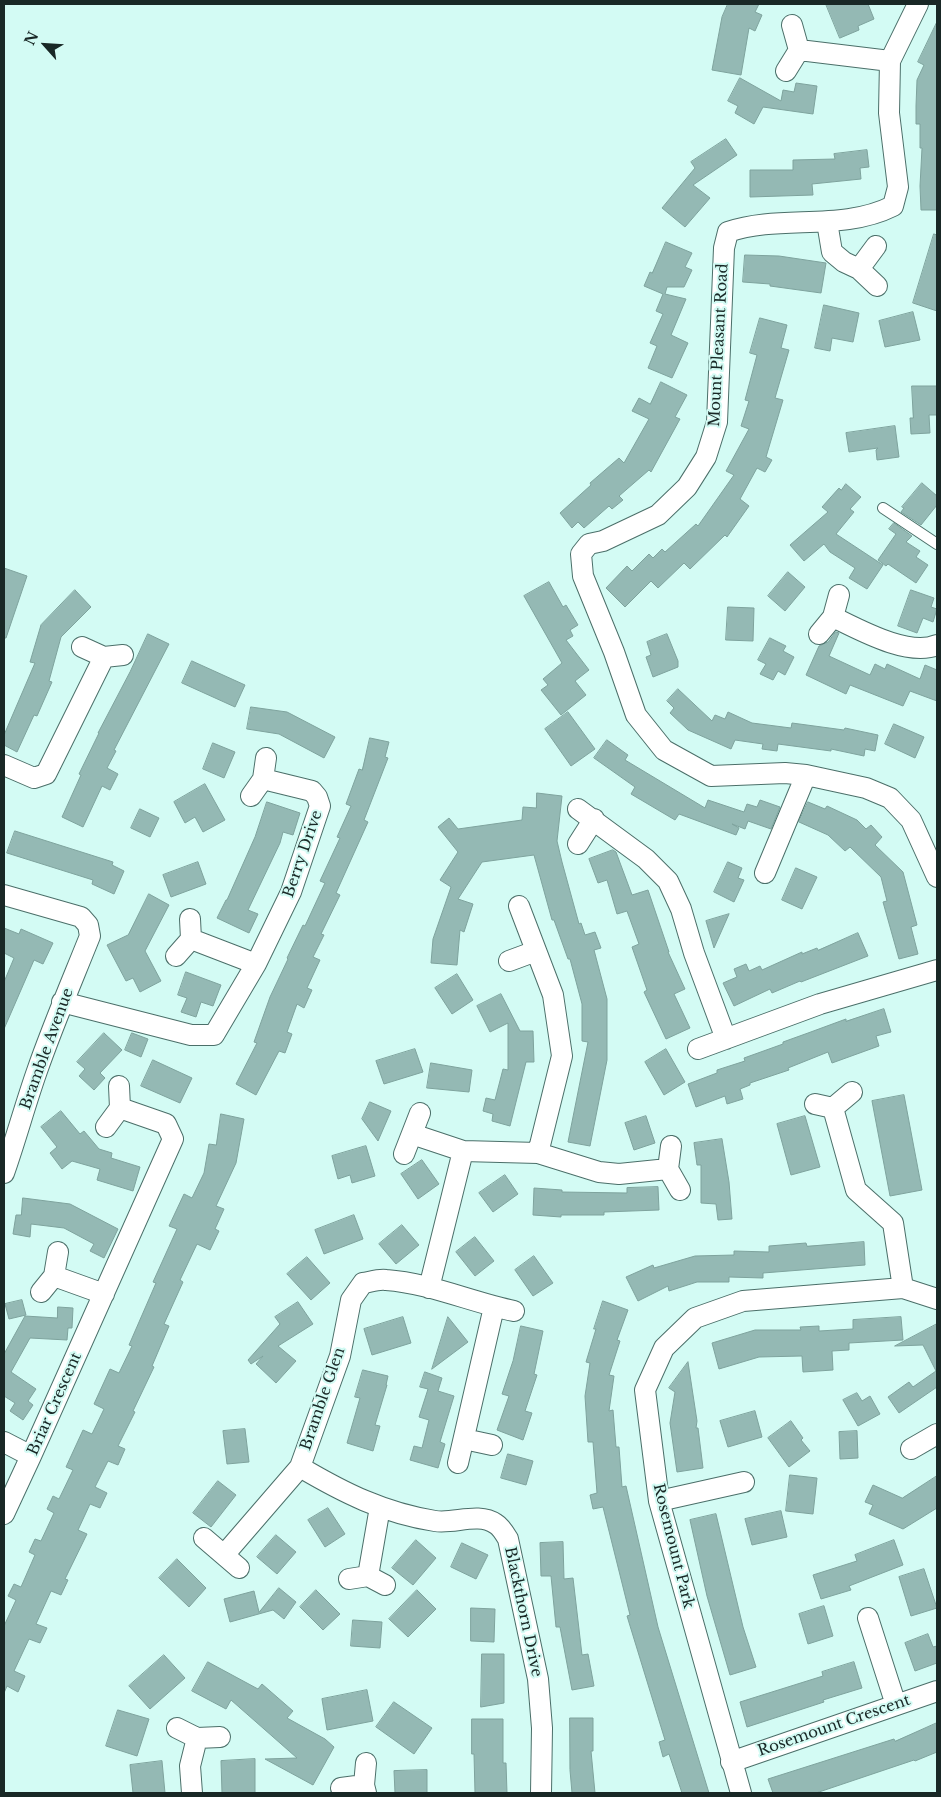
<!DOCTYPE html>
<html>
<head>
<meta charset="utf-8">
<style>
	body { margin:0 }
	#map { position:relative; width:941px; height:1797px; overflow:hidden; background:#d3fbf4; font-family:"Libre Baskerville",serif }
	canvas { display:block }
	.frame { position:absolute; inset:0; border:5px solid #192826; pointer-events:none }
	.north { position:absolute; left:20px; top:20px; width:50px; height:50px; -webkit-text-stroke:4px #d3fbf4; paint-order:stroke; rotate:296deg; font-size:14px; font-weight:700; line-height:20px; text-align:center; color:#192826 }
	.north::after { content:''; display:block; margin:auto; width:18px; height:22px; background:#192826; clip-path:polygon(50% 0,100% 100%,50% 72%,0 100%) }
</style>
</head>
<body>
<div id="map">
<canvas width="941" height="1797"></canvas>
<div class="frame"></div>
<div class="north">N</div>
</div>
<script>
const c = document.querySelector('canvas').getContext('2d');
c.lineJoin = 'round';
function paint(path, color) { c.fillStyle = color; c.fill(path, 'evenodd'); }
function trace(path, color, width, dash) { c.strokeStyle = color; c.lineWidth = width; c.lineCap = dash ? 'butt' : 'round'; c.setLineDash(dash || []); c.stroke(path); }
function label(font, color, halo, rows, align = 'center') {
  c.font = font + ' "Libre Baskerville",serif'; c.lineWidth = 4; c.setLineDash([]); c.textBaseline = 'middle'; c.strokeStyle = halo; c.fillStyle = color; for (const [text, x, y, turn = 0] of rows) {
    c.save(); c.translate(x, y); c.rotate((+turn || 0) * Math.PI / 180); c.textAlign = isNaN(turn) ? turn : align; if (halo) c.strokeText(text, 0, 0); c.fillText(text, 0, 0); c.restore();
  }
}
const building = new Path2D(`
	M728,4H759L755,12L762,15L755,31L749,28L741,75L712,70L722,17Z
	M826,4H868L874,19L858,26L859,30L840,38Z
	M937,22V210H921L920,186L922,148H920V124H916V106L917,80L924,65L918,62Z
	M740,78L781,101L783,90L794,92L796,83L817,86L813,114L763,107L754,124L735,113L738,106L728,101Z
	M726,139L737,155L693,185L710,198L685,227L662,208L695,168L691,162Z
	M867,150L869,167L860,168L861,179L812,184L813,195L750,197V170H793V160L835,159L834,154Z
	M934,234L937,235V311L913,303Z
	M666,242L692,253L685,267L692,270L684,287H667L665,294L686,299L671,335L688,343L672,378L648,368L657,346L650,343L663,314L656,311L663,294L644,286L650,272L652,273Z
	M745,255L779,256L826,263L821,293L770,286V284L743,282Z
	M824,305L859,313L853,342L832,338L830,351L815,348Z
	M913,312L920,340L885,347L879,321Z
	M760,318L787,325L781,348L789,350L775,398L783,400L766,457L772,460L765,472L757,468L740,499L749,506L727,537L725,535L690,569L684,563L658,588L651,581L625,607L606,588L627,566L632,571L649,554L653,558L662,549L665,552L696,524L698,526L734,475L726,471L749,429L741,426L749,401L745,400L757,355L750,353Z
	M661,382L687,395L675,417L680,419L651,472L649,470L619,496L623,500L612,509L609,506L584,528L578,522L572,528L560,513L591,485L590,483L619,458L624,463L649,419L632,411L639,398L650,404Z
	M912,386H937V415H929L930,433L911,434L910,418H913Z
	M895,426L899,457L877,460L876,450L878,448L849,452L846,433Z
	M922,483L937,496V505L921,525L901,512L904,508L902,507Z
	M846,484L861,497L850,509L854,512L836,534L883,565L867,589L849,578L855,568L830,552L824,544L804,561L790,545L828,512L822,507L839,488L841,490Z
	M894,523L912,536L906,542L920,551L916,557L928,565L916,583L888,564L886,566L878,560L896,534L889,529Z
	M4,568L27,576L6,638H4Z
	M788,572L805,587L785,611L768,596Z
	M549,582L563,607L566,605L578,625L570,630L573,636L566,640L589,670L575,681L586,695L561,715L541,690L548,685L543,679L562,663L524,596Z
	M75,590L91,607L61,637L49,681L52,682L37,716L34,715L17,752L4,745V735L35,663L30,662L41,625Z
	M911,590L934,598L931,607L937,609L933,622L923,618L917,633L898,626Z
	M728,607L754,608L753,641L726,640Z
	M836,632L839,633L829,656L870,675L875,664L885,669L887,664L920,679L925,665L937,670V701L910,691L903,706L850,685L846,694L806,675L819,646L828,642Z
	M148,634L169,644L114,750L116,751L107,768L118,774L110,790L102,786L83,827L62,817L81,775L79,774L99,733H98L130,672Z
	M667,634L678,661V667L653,677L646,657L651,655L647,642Z
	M770,638L786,646L783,651L794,657L785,675L778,671L773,680L760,674L766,664L758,660Z
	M192,661L245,685L235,707L182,683Z
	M678,689L712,721L715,715L725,719L728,712L752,723L791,728L792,723L844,730L845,728L878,735L875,751L865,749L864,756L831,749V751L778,744L777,751L762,749L763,744L735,740L731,749L688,730L670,713L674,708L667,701Z
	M251,707L287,712L335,737L324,758L279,734L247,729Z
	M568,712L595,749L571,766L545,729Z
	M894,724L924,737L915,758L885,744Z
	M370,738L389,742L385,757L388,758L364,820L368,822L336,893L340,895L321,934L324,935L313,957L320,960L307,988L312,990L304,1008L297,1004L287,1032L292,1034L285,1053L279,1051L256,1095L236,1084L257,1043L254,1042L270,997L288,959L287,958L303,925L305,926L325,883L320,881L340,838L337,837L351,806L346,804L359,769L362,770Z
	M607,740L628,755L625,760L705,808L708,800L744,812L747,804L757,807L760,800L780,807L771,829L748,821L745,829L732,824L739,828L736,835L679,814L675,820L631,794L635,787L594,758Z
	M213,743L235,752L224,778L203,769Z
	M205,784L225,820L203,832L195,817L185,823L174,802Z
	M537,793L562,796L557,841L562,862L579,924L581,923L585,935L595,932L601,948L594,950L607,999V1060L590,1146L568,1142L588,1042L582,1041V1004L570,959H568L554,920H552L534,855L482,862L458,899L473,904L464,932L460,930L457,965L431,963L433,939L451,887L440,880L458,852L438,827L449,818L458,829L522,820L523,807L536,808Z
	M267,802L300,813L293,835L283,832L280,843L248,910L258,914L249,933L217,918L226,900H227L255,837Z
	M808,802L825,809L827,806L857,820L866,829L871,825L882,837L875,845L903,872L917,925L911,927L918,954L899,959L883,902L887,901L881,877L850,847L845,851L828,835L799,822Z
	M140,809L159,818L150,837L131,828Z
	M15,831L113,862L112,865L124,871L114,894L92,884L93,880L7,853Z
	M613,850L616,852L632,895L648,890L669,952H668L685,989L674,994L690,1028L666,1039L644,992L647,990L632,947L639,944L627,911L617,914L607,880L598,883L589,859Z
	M198,862L206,884L171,897L163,875Z
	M728,862L742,868L738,878L744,880L734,902L714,892Z
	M796,868L817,877L802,909L782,900Z
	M149,894L169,905L145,951L161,981L140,992L133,978L126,981L107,945L128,935Z
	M729,914L714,948L706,921Z
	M4,928L19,934L21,929L53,943L43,964L34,960L4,1029V982L14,958L4,953Z
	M858,933L868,956L801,982L800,981L772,993L770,989L734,1006L723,983L737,977L734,969L746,964L749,971L760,966L762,970L802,952V954L817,948L818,950Z
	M186,972L221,985L213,1006L201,1002L196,1017L181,1012L187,998L178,995Z
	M457,974L473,1000L452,1014L435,988Z
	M501,994L520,1031H533L534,1062H526L510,1126L492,1121L493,1114L483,1111L486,1098L495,1100L503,1069L508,1070V1023L490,1032L477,1006Z
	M884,1009L891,1032L876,1036L879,1046L832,1063L828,1052L788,1068L789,1070L750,1083V1085L740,1089L743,1099L727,1104L725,1096L696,1107L688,1084L717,1073V1070L745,1061L744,1058L783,1044V1042L808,1033L846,1019V1021Z
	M104,1033L122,1050L100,1073L105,1078L94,1090L79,1076L85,1069L77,1062Z
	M132,1033L148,1039L141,1057L125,1050Z
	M415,1049L423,1072L384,1084L376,1061Z
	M666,1049L685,1082L664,1095L645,1062Z
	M153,1060L192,1078L180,1103L141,1086Z
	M431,1063L472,1070L469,1092L427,1088Z
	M904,1095L922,1190L890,1196L872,1101Z
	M370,1102L391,1111L378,1141L362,1119Z
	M61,1111L80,1134L84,1131L99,1149L112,1153L111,1158L140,1167L133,1191L97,1180L100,1169L72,1161L62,1169L50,1153L57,1147L41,1127Z
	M221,1114L244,1119L236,1163L216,1206L224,1209L215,1229L219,1231L210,1250L197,1244L180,1280L183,1282L164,1324L169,1326L152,1366L154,1367L133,1411L135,1412L118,1446L125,1449L118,1465L108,1461L95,1487L107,1493L100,1508L90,1504L78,1530L87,1534L65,1579L68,1580L61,1595L51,1591L36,1624L47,1628L40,1643L29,1639L14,1671L25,1676L18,1692L7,1686L4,1693V1626L16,1600L8,1596L14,1584L21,1587L35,1555L29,1552L35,1539L41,1541L54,1513L47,1509L53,1496L59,1499L73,1470L66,1467L83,1430L92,1434L104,1409L94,1404L110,1369L119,1373L132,1346L129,1345L156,1283L153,1282L177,1229L169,1226L184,1194L192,1198L204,1173L209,1144L216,1145Z
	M646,1116L655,1143L634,1150L625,1123Z
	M805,1116L820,1167L791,1175L777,1124Z
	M722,1139L729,1182L732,1219L718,1220L716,1204L701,1203V1165H697L694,1143Z
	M366,1146L375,1176L352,1183L350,1175L338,1179L332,1156Z
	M422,1160L439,1184L418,1199L401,1174Z
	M505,1175L518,1194L493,1212L479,1193Z
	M658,1187L659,1210L604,1212V1215H561V1217L533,1215L534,1188L562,1190V1192L627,1193V1188Z
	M23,1198L70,1204L118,1229L104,1258L90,1251L94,1244L64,1228L31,1224L30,1237L13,1234L16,1215H21Z
	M354,1215L363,1239L324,1254L315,1230Z
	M402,1225L419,1245L396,1264L379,1244Z
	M475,1237L494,1261L475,1276L456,1252Z
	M864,1242L865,1265L763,1273V1278L729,1277V1282H697L669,1291L668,1286L638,1301L626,1277L653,1265L654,1268L695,1256L734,1255V1251L769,1252V1246L806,1243L807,1246Z
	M534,1256L553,1283L533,1296L515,1270Z
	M307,1257L330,1283L311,1300L287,1274Z
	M22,1300L26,1315L9,1319L5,1304Z
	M603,1301L628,1310L617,1340L620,1341L609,1375L614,1376L609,1411L613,1410L616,1447H619L622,1487L626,1486L658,1627L709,1793H682L669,1754L663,1757L659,1742L665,1740L627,1616L630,1615L603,1507L593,1509L590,1495L597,1493L593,1442H588L585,1396L590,1363L586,1362L596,1329H594Z
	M298,1302L313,1324L278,1346L296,1361L276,1383L256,1364L263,1356L251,1364L248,1360L280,1324L275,1317Z
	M58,1307L73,1308L72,1328H68L67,1340L30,1338L11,1372L36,1389L28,1401L33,1405L23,1420L10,1411L15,1403L4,1396V1354L25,1316L57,1318Z
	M403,1317L411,1343L372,1355L364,1329Z
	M448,1317L468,1342L432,1369Z
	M901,1317L903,1340L849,1343V1350L832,1351L833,1370L803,1372L802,1356L759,1357L719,1369L712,1343L755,1330H801L800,1327L819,1326V1331L853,1329V1320Z
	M937,1324V1387L899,1413L888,1397L909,1382L913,1387L936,1371L923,1345L895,1346Z
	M521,1326L543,1331L534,1374L537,1375L525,1411L532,1413L523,1440L497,1430L509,1396L502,1394L513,1361Z
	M688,1362L697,1421L696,1428H698L703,1468L677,1472L670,1423L675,1392L669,1388Z
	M363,1370L388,1376L386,1385H387L375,1425L380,1426L373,1451L347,1443L360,1398L355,1397Z
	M425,1372L442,1378L438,1391L454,1396L440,1442L445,1444L438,1468L410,1460L414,1446L422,1448L429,1420L419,1417L428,1389L420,1387Z
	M857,1393L862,1401L870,1396L880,1414L858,1426L843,1400Z
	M755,1411L762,1437L728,1447L720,1421Z
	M791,1421L803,1438L801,1440L810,1451L789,1467L768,1438Z
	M245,1429L249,1462L227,1464L223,1431Z
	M857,1431L858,1458L840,1459L839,1432Z
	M508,1454L533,1461L526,1485L501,1478Z
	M790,1475L817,1478L813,1514L786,1511Z
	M937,1476V1508L903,1529L869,1514L873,1505L865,1502L873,1485L902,1498Z
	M218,1481L236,1495L211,1527L193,1513Z
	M328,1508L345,1534L325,1547L308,1520Z
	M781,1511L787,1537L752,1545L745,1519Z
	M716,1514L743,1627L756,1667L730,1675L707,1596L690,1520Z
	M276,1535L296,1552L277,1574L257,1557Z
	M416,1540L436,1558L413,1585L392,1568Z
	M894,1540L903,1565L849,1586L851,1590L821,1599L813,1575L857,1561L855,1555Z
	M563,1542L564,1579L573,1578L582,1655L588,1654L594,1686L572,1690L560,1627H556L551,1576H541L540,1543Z
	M462,1543L488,1555L476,1579L451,1567Z
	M177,1559L206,1588L189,1607L159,1578Z
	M924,1569L937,1608L911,1616L899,1577Z
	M279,1588L296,1602L284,1619L273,1610L230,1622L224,1599L254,1591L259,1612Z
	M316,1590L340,1614L323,1630L300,1607Z
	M417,1590L436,1609L408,1637L389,1619Z
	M824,1606L833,1636L808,1644L799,1614Z
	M471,1608L495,1609L494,1642L471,1641Z
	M353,1620L382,1622L380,1648L351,1646Z
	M928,1634L933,1647L937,1646V1663L915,1671L905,1643Z
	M482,1654H504V1703L481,1707Z
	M164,1655L185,1678L150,1709L129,1686Z
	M208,1662L258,1689L262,1684L293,1711L287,1718L325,1739L334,1747L313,1785L265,1759L297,1758L231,1700L226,1709L192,1691Z
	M854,1662L862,1688L823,1700L824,1702L747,1727L740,1702L823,1676L822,1672Z
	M367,1690L373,1721L327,1730L322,1699Z
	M394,1702L432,1728L414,1754L376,1727Z
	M118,1710L149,1719L137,1756L106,1746Z
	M570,1718H593V1751H591L595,1793H572L570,1770Z
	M472,1719H503V1763H506L507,1793H475L474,1754H472Z
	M937,1723V1752L915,1761L914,1760L816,1793H773L768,1779L894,1739L895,1741Z
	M255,1759V1793H222L221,1761Z
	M162,1761L165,1793H133L130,1765Z
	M427,1770V1793H395L394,1771Z`);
paint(building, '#94b9b4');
trace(building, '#7ea39d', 1);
const service = new Path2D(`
	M883,508L937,544`);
const minor = new Path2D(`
	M918,4L890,61L889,113L898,187L893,206C841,232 780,214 728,232L724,248L717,422L706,457L687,487L658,515L603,541L589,544L581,554L583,576L614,652L636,715L664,750L711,776L785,773L806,775L866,788L890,798L911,820L937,877
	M799,50L890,61
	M786,71L799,50L792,25
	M827,222L832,252L844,262L859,269L877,286
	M859,269L876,246
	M833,617C860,630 908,657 937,645
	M819,634L833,617L839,595
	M82,647L104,657L123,655
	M4,765L34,778L46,774L104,657
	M251,796L263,779L266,758
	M578,809L646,859L668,881L681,909L694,953L726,1039
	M578,844L594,819
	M765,873L806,775
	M4,895L81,917L88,925L90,936C72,981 53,1025 37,1071C25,1105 16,1139 4,1173
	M519,906L553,995L562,1056L538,1153
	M191,939L256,964
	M176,956L191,939L190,919
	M509,961L536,951
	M62,1002L191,1035H214L256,964L291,892L320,806L317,797L312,791L263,779
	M698,1049L820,1004L937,970
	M815,1104L833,1108L852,1092
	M833,1108L856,1190L893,1223L903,1288
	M106,1127L120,1108L119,1086
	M412,1134L463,1151L538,1153L599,1172L619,1174L668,1169
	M671,1146L668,1169L680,1190
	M404,1154L420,1113
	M54,1276L104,1294
	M429,1288L463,1151
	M41,1292L54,1276L58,1252
	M464,1439L492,1445
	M4,1442L31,1456
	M911,1449L937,1434
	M458,1463L494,1307
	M300,1467C344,1493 384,1513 435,1521C455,1524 478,1512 496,1524C501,1527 505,1534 508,1539L538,1679L542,1728L541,1793
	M659,1501L744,1482
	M4,1514L31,1456L173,1139L166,1124L120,1108
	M204,1538L239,1568
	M224,1555L300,1467L340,1356L351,1300L363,1283C370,1282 378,1279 386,1280C429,1283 471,1302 514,1311
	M368,1576L380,1507
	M349,1579L368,1576L385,1585
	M868,1618L896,1705
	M177,1728L197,1738L220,1737
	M731,1762L937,1691
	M366,1763L364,1785L366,1793
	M341,1788L364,1785
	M192,1793L190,1766L197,1738
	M741,1793L659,1501L645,1390L664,1348L695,1318L743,1301L903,1288L937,1299`);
trace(service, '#4b6f69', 12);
trace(minor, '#4b6f69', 22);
trace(service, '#fff', 10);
trace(minor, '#fff', 20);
label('15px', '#192826', '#d3fbf4', [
	["Mount Pleasant Road",719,345,-87],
	["Berry Drive",303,854,-71],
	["Bramble Avenue",47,1049,-70],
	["Bramble Glen",323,1399,-71],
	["Briar Crescent",55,1404,-66],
	["Rosemount Park",673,1546,76],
	["Blackthorn Drive",523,1612,78],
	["Rosemount Crescent",834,1726,-19]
]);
</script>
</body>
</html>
